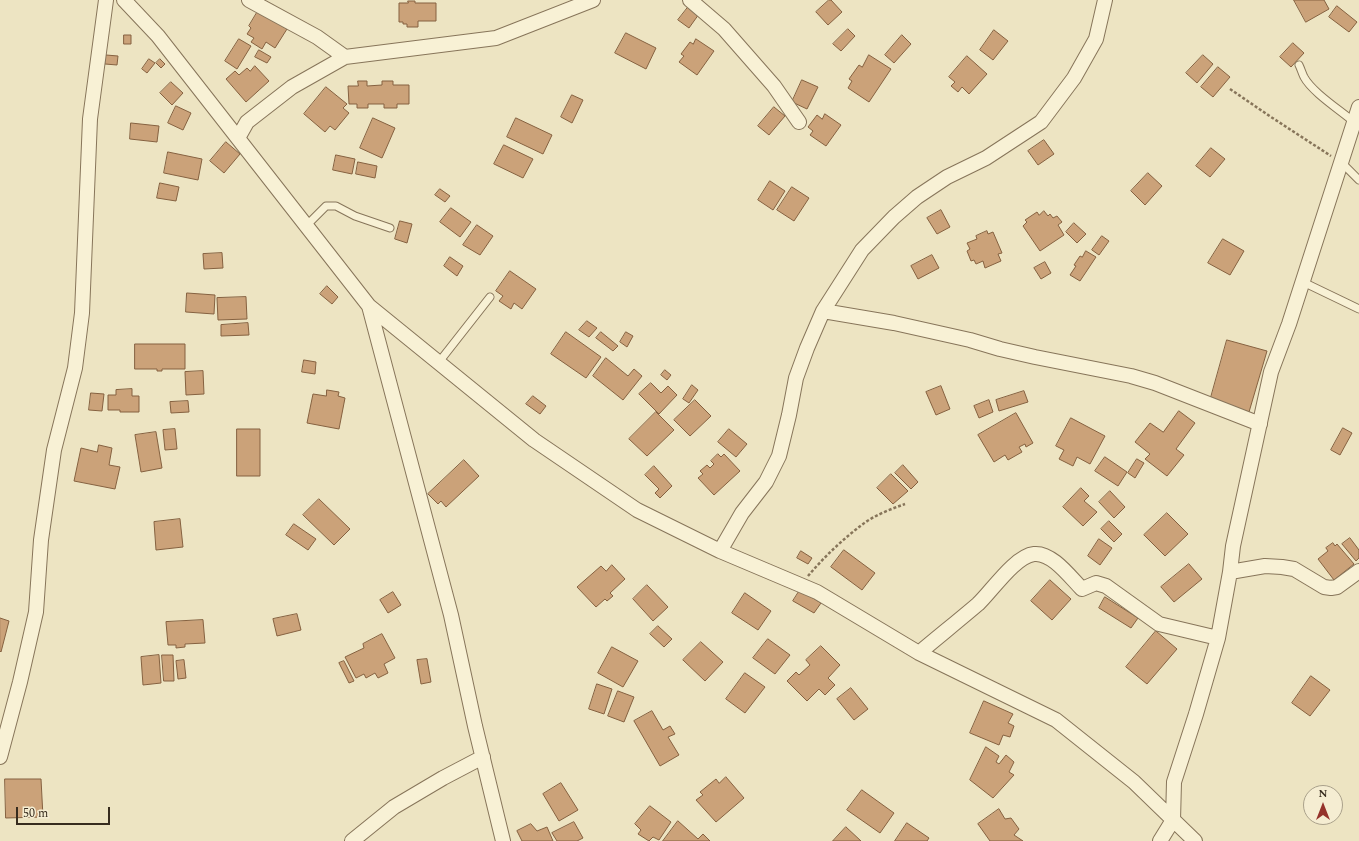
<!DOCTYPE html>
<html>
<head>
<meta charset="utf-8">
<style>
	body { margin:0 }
	#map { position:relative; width:1359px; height:841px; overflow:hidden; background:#ede4c2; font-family:Spectral,serif }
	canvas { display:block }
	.north { position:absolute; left:1303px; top:785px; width:40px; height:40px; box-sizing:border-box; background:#f5edd2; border:1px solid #a9a08a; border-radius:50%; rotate:0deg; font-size:11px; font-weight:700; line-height:16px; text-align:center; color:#372c1e }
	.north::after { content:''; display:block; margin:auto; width:14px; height:18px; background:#95332b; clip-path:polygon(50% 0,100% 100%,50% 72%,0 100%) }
	.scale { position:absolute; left:16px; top:807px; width:94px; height:18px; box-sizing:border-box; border:2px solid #372c1e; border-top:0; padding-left:5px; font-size:12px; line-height:14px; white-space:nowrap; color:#372c1e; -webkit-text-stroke:3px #f5edd2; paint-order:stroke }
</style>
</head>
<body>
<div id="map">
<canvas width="1359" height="841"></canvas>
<div class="north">N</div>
<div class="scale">50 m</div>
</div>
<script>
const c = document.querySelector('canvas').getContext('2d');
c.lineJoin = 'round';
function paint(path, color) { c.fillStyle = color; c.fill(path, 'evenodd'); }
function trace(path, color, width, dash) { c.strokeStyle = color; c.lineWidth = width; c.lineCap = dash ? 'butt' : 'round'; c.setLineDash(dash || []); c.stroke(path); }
const building = new Path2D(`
	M829,0H831L842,12L828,25L816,12Z
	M1294,0H1324L1329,9L1306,22Z
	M408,1H415V3H436V21H418V27H407V24H403V22H399V3H408Z
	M689,6L699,14L689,28L678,20Z
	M1337,6L1357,22L1349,32L1329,17Z
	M258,11L287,29L275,48L266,42L262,49L251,42L254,38L247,34L251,28L249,26Z
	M848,29L855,36L841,51L833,44Z
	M994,30L1008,41L993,60L980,50Z
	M626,33L656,48L646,69L615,53Z
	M124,35H131V44H124Z
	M902,35L911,44L894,63L885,55Z
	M239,39L251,46L237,69L225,61Z
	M696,39L714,51L697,75L679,62L684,56L681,54L690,42L693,44Z
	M1293,43L1304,53L1291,67L1280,57Z
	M259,50L271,57L267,63L255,57Z
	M106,55L118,56L117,65L105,64Z
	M869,55L891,69L869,102L848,88L852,81L849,79L859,65L862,67Z
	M1203,55L1213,64L1197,83L1186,73Z
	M967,56L987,74L969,94L962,87L958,92L951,86L955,82L949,77Z
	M149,59L155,63L147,73L142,69Z
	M160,59L165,64L161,68L156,63Z
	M255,66L269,81L246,102L226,79L235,71L239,75L247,68L250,71Z
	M1218,67L1230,77L1213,97L1201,87Z
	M802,80L818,87L807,109L792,102Z
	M358,81H367V86L382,85V81H393V85H409V104H397V108H384V104H368V108H357V104H349L348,86H358Z
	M171,82L183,93L172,105L160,93Z
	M326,87L347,104L343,108L349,113L335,130L330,126L325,132L304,114Z
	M572,95L583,100L572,123L561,117Z
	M176,106L191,113L183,130L168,123Z
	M774,107L785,116L769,135L758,126Z
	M825,114L841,125L826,146L810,135L813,131L808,127L817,115L822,119Z
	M373,118L395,128L382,158L360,148Z
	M516,118L552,135L543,154L507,137Z
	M131,123L159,126L157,142L130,139Z
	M1044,140L1054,154L1038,165L1028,151Z
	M226,142L240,154L224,173L210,161Z
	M504,145L533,159L523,178L494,164Z
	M1211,148L1225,159L1210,177L1196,166Z
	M168,152L202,159L198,180L164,173Z
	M336,155L355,159L352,174L333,170Z
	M358,162L377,166L375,178L356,174Z
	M1148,173L1162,186L1145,205L1131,191Z
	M770,181L785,191L773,210L758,200Z
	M160,183L179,187L176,201L157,198Z
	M792,187L809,198L794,221L777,210Z
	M440,189L450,196L445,202L435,195Z
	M451,208L471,222L460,237L440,222Z
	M941,210L950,227L937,234L927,218Z
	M1044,211L1048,216L1050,214L1053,218L1057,216L1062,222L1058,225L1064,235L1040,251L1023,226L1027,222L1025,220L1037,212L1039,215Z
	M400,221L412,224L407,243L395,239Z
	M1074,223L1086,234L1077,243L1066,232Z
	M477,225L493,236L480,255L463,245Z
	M987,231L988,234L993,232L1002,253L998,254L1001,261L985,268L983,261L976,264L974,260L971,261L967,251L970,249L967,243L977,239L976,236Z
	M1102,236L1109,241L1099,255L1092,250Z
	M1223,239L1244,251L1230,275L1208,263Z
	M1086,251L1096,257L1080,281L1070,275L1076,266L1074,265L1080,256L1082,257Z
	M222,253L223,268L204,269L203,254Z
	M932,255L939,268L918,279L911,266Z
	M450,257L463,266L457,276L444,266Z
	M1045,262L1051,273L1041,279L1034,268Z
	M510,271L536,289L522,309L514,303L511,309L499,301L503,296L496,291Z
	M327,286L338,297L332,304L320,294Z
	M187,293L215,295L214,314L186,312Z
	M246,297L247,319L218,320L217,298Z
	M587,321L597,328L589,337L579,330Z
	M248,323L249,335L221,336V325Z
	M566,332L601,357L586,378L551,354Z
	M601,332L618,346L613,351L596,338Z
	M626,332L633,336L627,347L620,342Z
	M1227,340L1267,351L1249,412L1210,401Z
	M135,344H185V369H162V371H157V369H135Z
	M606,358L628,376L634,369L642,376L623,400L593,376Z
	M304,360L316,362L315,374L302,372Z
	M665,370L671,375L667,380L661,375Z
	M203,371L204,394L186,395L185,372Z
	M651,383L661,393L668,386L677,395L659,414L639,394Z
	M692,385L698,390L689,403L683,399Z
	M941,386L950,409L936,415L926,392Z
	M132,389V396H139V412H120V410H108V395H116V390Z
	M327,390L339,392L338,396L345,398L339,429L307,423L313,394L326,396Z
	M1024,391L1028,402L999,411L996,400Z
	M91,393L104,394L102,411L89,410Z
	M533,396L546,406L540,414L526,404Z
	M695,400L711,416L690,436L674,420Z
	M989,400L993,412L979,418L974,406Z
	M188,401L189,412L171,413L170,402Z
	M1179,411L1195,423L1176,449L1184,455L1167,476L1145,459L1150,454L1135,442L1150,423L1163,432Z
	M656,412L674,430L647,456L629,439Z
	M1016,413L1033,443L1026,447L1025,444L1019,447L1022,452L1008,460L1005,455L994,462L978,435Z
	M1071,418L1105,436L1090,464L1077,457L1073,466L1059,459L1064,450L1056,446Z
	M1343,428L1352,433L1340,455L1331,450Z
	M175,429L177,449L165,450L163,430Z
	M237,429H260V476H237Z
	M729,429L747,444L736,457L718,442Z
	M156,432L162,468L141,472L135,435Z
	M99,445L112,448L109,465L120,467L115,489L74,481L81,448L97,452Z
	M718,454L721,457L724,454L740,471L714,495L698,478L703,474L700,471L707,465L710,468L714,464L711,461Z
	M1105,457L1127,472L1118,486L1095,471Z
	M1137,459L1144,463L1135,478L1128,473Z
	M464,460L479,476L446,507L441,501L438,504L428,494Z
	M903,465L918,482L911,489L895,473Z
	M654,466L672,486L660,498L655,493L659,489L645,475Z
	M891,474L908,491L893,504L877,488Z
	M1081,488L1089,496L1084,501L1097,512L1083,526L1063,507Z
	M1110,491L1125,507L1114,518L1099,502Z
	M319,499L350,529L334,545L303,515Z
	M1167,513L1188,534L1165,556L1144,535Z
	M180,519L183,547L156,550L154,522Z
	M1109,521L1122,534L1114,542L1101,529Z
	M294,524L316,539L308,550L286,535Z
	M1350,538L1359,550V558L1356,561L1342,544Z
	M1099,539L1112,548L1100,565L1088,556Z
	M1333,543L1335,546L1337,544L1354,564L1334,580L1318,559L1328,551L1326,548Z
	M844,550L875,573L862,590L831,567Z
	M801,551L812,558L808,564L797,558Z
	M1189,564L1202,579L1174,602L1161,587Z
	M612,565L625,579L610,593L613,596L607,601L605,599L596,607L577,587L601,566L606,571Z
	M1050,580L1071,599L1052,620L1031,601Z
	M647,585L668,607L653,621L633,599Z
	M800,590L821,603L814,613L793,601Z
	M393,592L401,605L388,613L380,600Z
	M745,593L771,611L758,630L732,613Z
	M1105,597L1138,618L1131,628L1099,608Z
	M297,614L301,630L277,636L273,619Z
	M0,618L9,621L1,652L0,651Z
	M203,620L205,643L185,644V647L176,648V645H168L166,622Z
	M658,626L672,639L664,647L650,634Z
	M1156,631L1177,649L1147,684L1126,667Z
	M382,634L395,658L384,664L388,673L378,678L375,673L366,678L364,674L356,678L345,657L364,648L363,644Z
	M768,639L790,655L775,674L753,658Z
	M701,642L723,662L705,681L683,660Z
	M821,646L840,665L828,678L835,685L825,695L819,689L807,701L787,681L796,672L799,675L810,665L806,660Z
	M612,647L638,661L623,687L598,673Z
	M159,655L161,683L143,685L141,657Z
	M162,655H173L174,681H164Z
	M427,659L431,682L421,684L417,660Z
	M184,660L186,678L178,679L176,661Z
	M344,661L354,681L349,683L339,663Z
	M745,673L765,687L745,713L726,699Z
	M1311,676L1330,690L1310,716L1292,703Z
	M597,684L612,689L604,714L589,709Z
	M851,688L868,709L854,720L837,699Z
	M618,691L634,697L624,722L608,716Z
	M984,701L1013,714L1008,723L1014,726L1010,737L1003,735L999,745L970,733Z
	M652,711L663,730L670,726L675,734L668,737L679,755L660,766L634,721Z
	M986,747L999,756L996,762L999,764L1006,755L1014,762L1009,772L1014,775L993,798L970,780Z
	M726,777L744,798L716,822L696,800L703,795L700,792L716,779L719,783Z
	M5,779H41L43,817L6,818Z
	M561,783L578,810L559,821L543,794Z
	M862,790L894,813L880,833L847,810Z
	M650,806L671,822L659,840L653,837L649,841L638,834L641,830L635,824Z
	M999,809L1005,819L1011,818L1019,829L1014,835L1023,841H990L978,824Z
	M678,821L698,839L703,834L710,841H663Z
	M574,822L583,838L577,841H557L552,833Z
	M907,823L929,838L927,841H895Z
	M531,824L537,831L547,827L553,841H522L517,831Z
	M846,827L861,841H833Z`);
paint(building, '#cba279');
trace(building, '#856140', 1);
const lane = new Path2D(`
	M1299,65C1301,69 1302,73 1304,77C1312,92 1340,110 1354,122
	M1341,162L1359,180
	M306,226L326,206H336L355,216L390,228
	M1303,282L1359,309
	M439,362L490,297`);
const street = new Path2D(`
	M124,0L158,36L369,306L534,440L637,510L720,551L817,592L919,653L1056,720L1134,782L1195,841
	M249,0L317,37L345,57
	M690,0L724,29L774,86L799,122
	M238,138L247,122L292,87L345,57L496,38L593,0
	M369,306L451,615L475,726L503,841
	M823,311L894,323L970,340L1000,349L1035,357L1131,376L1155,383L1260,424
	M720,551L742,513L766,482L779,456L789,415L796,378L807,348L823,311L862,250L894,217L917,197L947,177L986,158L1041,122L1074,78L1096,39L1105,0
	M1230,572L1265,566L1282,567L1294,569L1324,587L1331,588L1337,587L1359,571
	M919,653C938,637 958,621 978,604C991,592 1015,556 1034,554C1052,552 1070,577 1082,589L1096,583L1106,586L1159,624L1218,638
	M0,757L20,682L36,612L41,540L54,450L75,368L82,313L90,119L106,0
	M352,841L394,807L443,778L483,757
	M1160,841L1173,820L1174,782L1196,714L1218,638L1230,572L1233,546L1271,372L1289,324L1359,107`);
trace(lane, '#87755a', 9);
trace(street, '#87755a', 16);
trace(new Path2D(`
	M1230,89L1271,117L1331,156
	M808,576C824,557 843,539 863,524C875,515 891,509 905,504`), '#87755a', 2.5, [3, 2]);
trace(lane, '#f8f1d5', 7);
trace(street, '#f8f1d5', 14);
</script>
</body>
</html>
